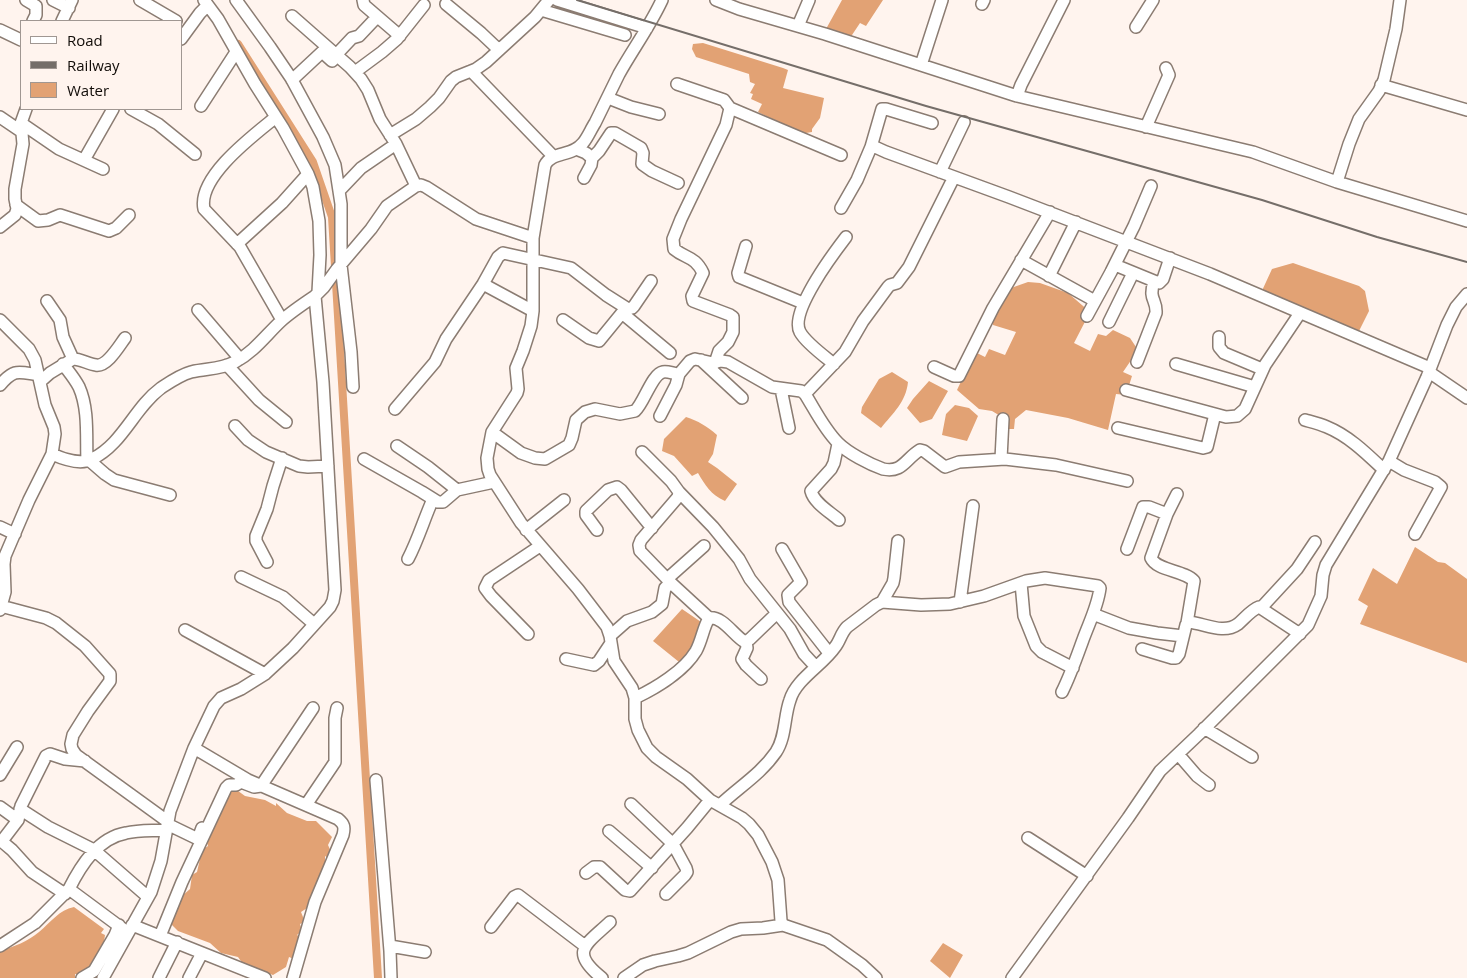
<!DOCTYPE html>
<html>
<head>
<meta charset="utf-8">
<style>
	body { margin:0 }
	#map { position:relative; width:1467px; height:978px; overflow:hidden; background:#fff4ee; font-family:"Open Sans",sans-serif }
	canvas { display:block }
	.legend { position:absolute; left:20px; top:20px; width:162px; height:90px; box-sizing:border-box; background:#fff4ee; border:1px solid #a09792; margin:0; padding:6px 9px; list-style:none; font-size:15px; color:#110c08 }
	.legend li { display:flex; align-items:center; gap:10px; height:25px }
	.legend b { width:25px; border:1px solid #a09792 }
</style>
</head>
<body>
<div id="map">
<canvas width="1467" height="978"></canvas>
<ul class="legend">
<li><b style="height:6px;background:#fff"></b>Road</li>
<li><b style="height:6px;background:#756e69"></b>Railway</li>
<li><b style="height:14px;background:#e2a274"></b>Water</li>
</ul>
</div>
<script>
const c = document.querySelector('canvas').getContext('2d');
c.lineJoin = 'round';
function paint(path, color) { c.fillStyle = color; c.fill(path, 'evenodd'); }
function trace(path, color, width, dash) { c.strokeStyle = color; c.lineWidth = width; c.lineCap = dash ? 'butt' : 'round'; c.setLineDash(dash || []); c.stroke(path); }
paint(new Path2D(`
	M842,0H883L866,26L860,23L850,38L826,29Z
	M703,43L783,68L788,70L783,88L824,98L820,118L812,129V132L788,136L770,122L772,119L758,112L762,104L751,99L753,94L750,93L755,84L750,82L749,74L696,57L692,49L693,44Z
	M1293,263L1359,286L1365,291L1369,311L1354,341L1260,295L1272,269Z
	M1028,282L1040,283L1068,293L1090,312L1074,343L1090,351L1098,334L1106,336L1113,330L1130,338L1138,350L1123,372L1132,376L1126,395L1116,394L1108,430L1068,418L1026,410L1015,419L1014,429H1004L1002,417L992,411L979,409L957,390L975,352L985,357L989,349L1005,355L1016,332L993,325V317L1011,288Z
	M892,372L908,382C906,402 893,413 881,428L861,413L862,407L879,379Z
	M929,381L948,391L932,419L920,423L907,408L913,399Z
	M955,405L969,408L978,416L967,441L942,435L946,414Z
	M686,417C698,421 707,426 717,435L713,454L708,462L717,468L737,484L725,501C711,495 705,485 698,473L692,476L674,456L662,451L664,439Z
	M1415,547L1438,562L1445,563L1467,579V663L1360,624L1368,606L1358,600L1373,568L1397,584Z
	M682,609L704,624L684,666L653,641Z
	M234,788L245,796L265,800L276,806V803L287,813L307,821H316L332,837L328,845L332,854L328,858L325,856V869L310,906L301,912L305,922L300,924L302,931L297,935L304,940L303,945L294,952V959L289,957L286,967L273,975L243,964L238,957L221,953L210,943L178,931L170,923L182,896L190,889L192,875L197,872L202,850L208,846L205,834L210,832L224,808L228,793Z
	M74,907L104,929L101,933L105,935C104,951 92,965 80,975L75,974V978H0V951C14,947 28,941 39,932C51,922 59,910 74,907Z
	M943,943L963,955L950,978L930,961Z`), '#e2a274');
trace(new Path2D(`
	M238,44L313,162L332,217L378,978`), '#e2a274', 8);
const minor = new Path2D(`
	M26,0L36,6V15L33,21
	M53,0L69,8
	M140,0L176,21
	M204,0L218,19L255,84L283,128L308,174L313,187L319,221L320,255L318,292
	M236,0L270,47L291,78L323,137L335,165L341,204V265L351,352L353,387
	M363,0L364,5L400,36
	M557,0L647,28
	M662,0C650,26 633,49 619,74C611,90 603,107 595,123C591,129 588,137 583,143C572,157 552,151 545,165L533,238V311L531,326L523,351L516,368L518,389L517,393L492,432L487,458L488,469L490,475L521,523L578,589L607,627L610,636L614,661L632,688L635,698V719L638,730L647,748L656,757L687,779L710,800L742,818L749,824L758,835L772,862L778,880L781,921L783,925L827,940L862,965L876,978
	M716,0L739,9L825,34L1017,96L1253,152L1337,182L1467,221
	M446,4L481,33L499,50
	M982,4L984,0
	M541,10L625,35
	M292,16L350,67L361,79L368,90L380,119L396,144L416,186
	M62,21L72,0
	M798,26L809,0
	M1136,27L1153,0
	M0,30L21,40
	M181,39L200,13L207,6
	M336,55L352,38L359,36L377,17
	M921,65L942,0
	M471,71L553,156
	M355,72L382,52L397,39L424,5
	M292,80L322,52L332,61L333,60
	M677,84L724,100L730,108L726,125L681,219L673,239L674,249C686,259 695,256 703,273L692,296L693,301L730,315L733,317V332L728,342L719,351L715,363
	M1381,85L1467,110
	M1017,96L1021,85L1064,0
	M608,98L631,107L659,114
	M201,106L236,52
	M730,108L841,155
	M131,109L158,124L195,154
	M0,117L22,132
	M276,117C254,135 197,177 204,209L240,247L282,320
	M21,123L59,149L103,169
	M1146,127L1169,75L1166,68
	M390,135L416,119L430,107L439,98L451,81L456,77L476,69L486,62L535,17L549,0
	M871,147L882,109H886L932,123
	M576,149L586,153L592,158L591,165L584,178
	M592,158L599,151L611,133H615L641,148L643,153L642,164L652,171L678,183
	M84,160L113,109
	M940,172L964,122
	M1337,182L1349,144L1359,119L1379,91L1384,80L1396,29L1400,0
	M340,190L361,168L396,144
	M16,205L38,221L48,220L60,215L109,231L116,228L129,215
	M841,208L857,180L871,147H875L886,152L1009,197L1210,274L1430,368
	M0,227L15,215L17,209L15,199V189L23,144L21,123L26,109
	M237,244L282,203L308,174
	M746,246L738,273L739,277L803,303
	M1021,260L1095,301
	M1115,265L1159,283L1163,279L1170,258
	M1049,276L1076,222
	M483,284L533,311
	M47,301L60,320L63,337L73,359
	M198,310L240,359
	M622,313L670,353
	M1087,316L1111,272L1134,226L1151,186
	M0,320L29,349L35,360L45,405L54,427L55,434L52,454C63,459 81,465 92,459C123,444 134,408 161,388C170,382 180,375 191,372C208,368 219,370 235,362C254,352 266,335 281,321C291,312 303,304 315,296
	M563,320L589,338L599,341L626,308
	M1109,322L1133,273
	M1219,337V347L1224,353L1262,369
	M701,360L742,398
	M1137,362L1156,313C1157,299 1148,300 1154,282
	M63,364C69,372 75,379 79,387C89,409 86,438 87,461
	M834,364C824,356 806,343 800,332C789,312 833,254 846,237
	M1176,364L1255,387
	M227,365L259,400L286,422
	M934,367L954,376H959L993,308L1050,212
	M1429,372L1467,398
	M41,381L50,373L73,359C81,359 88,364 96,365C107,367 119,346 125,338
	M0,385C15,368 18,372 39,375
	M781,389L789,428
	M1126,390L1226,417L1237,416L1245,409L1265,365L1300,313
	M805,394L845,352L863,321L888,287L890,285L897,283L909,267L954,177
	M395,409L435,362L446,339L483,284L498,257L503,253L571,268L606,295L628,309L632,308L634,306L651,281
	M660,416L676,385L679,374
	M1305,420C1312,422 1320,424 1327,427C1349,436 1367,454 1384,470
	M235,426L248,440L266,452L299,466L308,467L328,466
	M1118,428L1203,448L1207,447L1215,414
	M492,432L521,453L535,458L545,459L569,445L572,438L576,420L585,412L595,409L620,414L635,411C644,403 652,374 663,372C668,371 674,374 679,374L690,361L695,359L713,363L721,361L728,362L772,387L801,391L805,394C815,410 824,429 838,443C848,453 869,464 883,469C903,473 905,459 920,450L924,451L945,467L959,462L1005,459L1056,465L1127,481
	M838,444L834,463L831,469L811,491C814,503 830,512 839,520
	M397,446L428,467L457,490
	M642,452L671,481L679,492L678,497L641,540L639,545L640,551L671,583L709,618
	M364,459L422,492L438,502H443L457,490L494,482
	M1001,459L1003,419
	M90,461L105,474L114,480L170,495
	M1389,461L1404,470L1435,482L1441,487L1415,534
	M679,492L713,527L739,559L750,579L790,629L804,654L816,667
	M1177,494L1167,514L1151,558C1157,571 1184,570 1194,581L1187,623
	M0,527L15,534
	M526,530L564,500
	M597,530L586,515V511L608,490L617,487L621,490L652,528
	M782,549L801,582L788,595L789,602L829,653
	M1127,549L1143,507H1149L1167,514
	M408,559C418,540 424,519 433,499
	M267,562L256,541V536L267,509L273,486L282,458
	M241,577L283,597L314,624
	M667,579L704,546
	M1021,583L1024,616L1036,646L1042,652L1073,668
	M882,602L893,583L894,578L898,541
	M960,602L973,506
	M1,606L46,618L56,623L85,646L110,674V681L88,711L73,735L71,744L72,749L76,755L167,821
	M1261,608L1297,569L1315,542
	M0,610L5,592L4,564L5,556L29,500L52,454
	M1093,614L1129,628L1157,633L1183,636
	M185,630L265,674
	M528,634L491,596L485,588L489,580L540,546
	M610,636L627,621L652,612L662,604L665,588L671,583
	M746,641L747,648L742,659L746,665L761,679
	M1142,649L1172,658H1176L1179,654L1186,625L1188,622C1204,623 1223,635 1238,624C1244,619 1251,610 1259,607L1300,634
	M566,659L594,665L599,661L611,643
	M635,698C656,688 684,671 696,651C702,640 703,628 709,618C723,616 734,636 745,642L750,639L777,613
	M1204,728L1252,757
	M194,748L248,780L338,819C344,824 345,827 343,835L315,902L293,978
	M1178,754L1197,776L1209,785
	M0,775L17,747
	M376,780L390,951L391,978
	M631,804L673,844L686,868L687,872L685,875L666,894
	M306,805L335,762V718L337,708
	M720,805C739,787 761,774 776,752C786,737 784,716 790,700C796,679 823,665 835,647C840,641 841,633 847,627L876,605L882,602L921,605L950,604L984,596L1026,581L1045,578L1098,586L1100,588C1098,605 1090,621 1084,637C1077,656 1071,674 1062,692
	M0,807L18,820
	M20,809L48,827L94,850L148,897
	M167,824L198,839L202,828
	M609,831L652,868
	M1028,838L1087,876
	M0,840L12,850L32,872L65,894
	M2,841L18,820L21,806L46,756L50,754L65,759L85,761
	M586,873L594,867H600L625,890L630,891L687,828L710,800
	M132,925L265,978
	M491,927L514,897L518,895L585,946
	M127,932L69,889C81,865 98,838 126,833C139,830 153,831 165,830
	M160,936L182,882L226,788L229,785H236L241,782L254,787L261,786L313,708
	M0,946L35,923L69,889
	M390,946L425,952
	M82,978L94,971L115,935L119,925
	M103,978L151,892L161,861L170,811L194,748L214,706L221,698L241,689L265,674L293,648L330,607L333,601L335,590L323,382L315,296L324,287L337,269L371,229L387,206L416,186L421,185L426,187L476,219L533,238
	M159,978L177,942
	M189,978L202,953
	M602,978C568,951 587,944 610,922
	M624,978L643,965L655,961L678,956L688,953L731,932L741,929L763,928L783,925
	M1012,978L1128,818L1160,771L1199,734L1308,625L1321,596L1323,575L1326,565L1389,461L1427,377L1447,325L1456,307L1467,294`);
trace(minor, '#8b7c72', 14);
trace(minor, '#fff', 11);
trace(new Path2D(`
	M577,0L926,106L1262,200L1377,237L1467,262`), '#756e69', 2);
</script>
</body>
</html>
